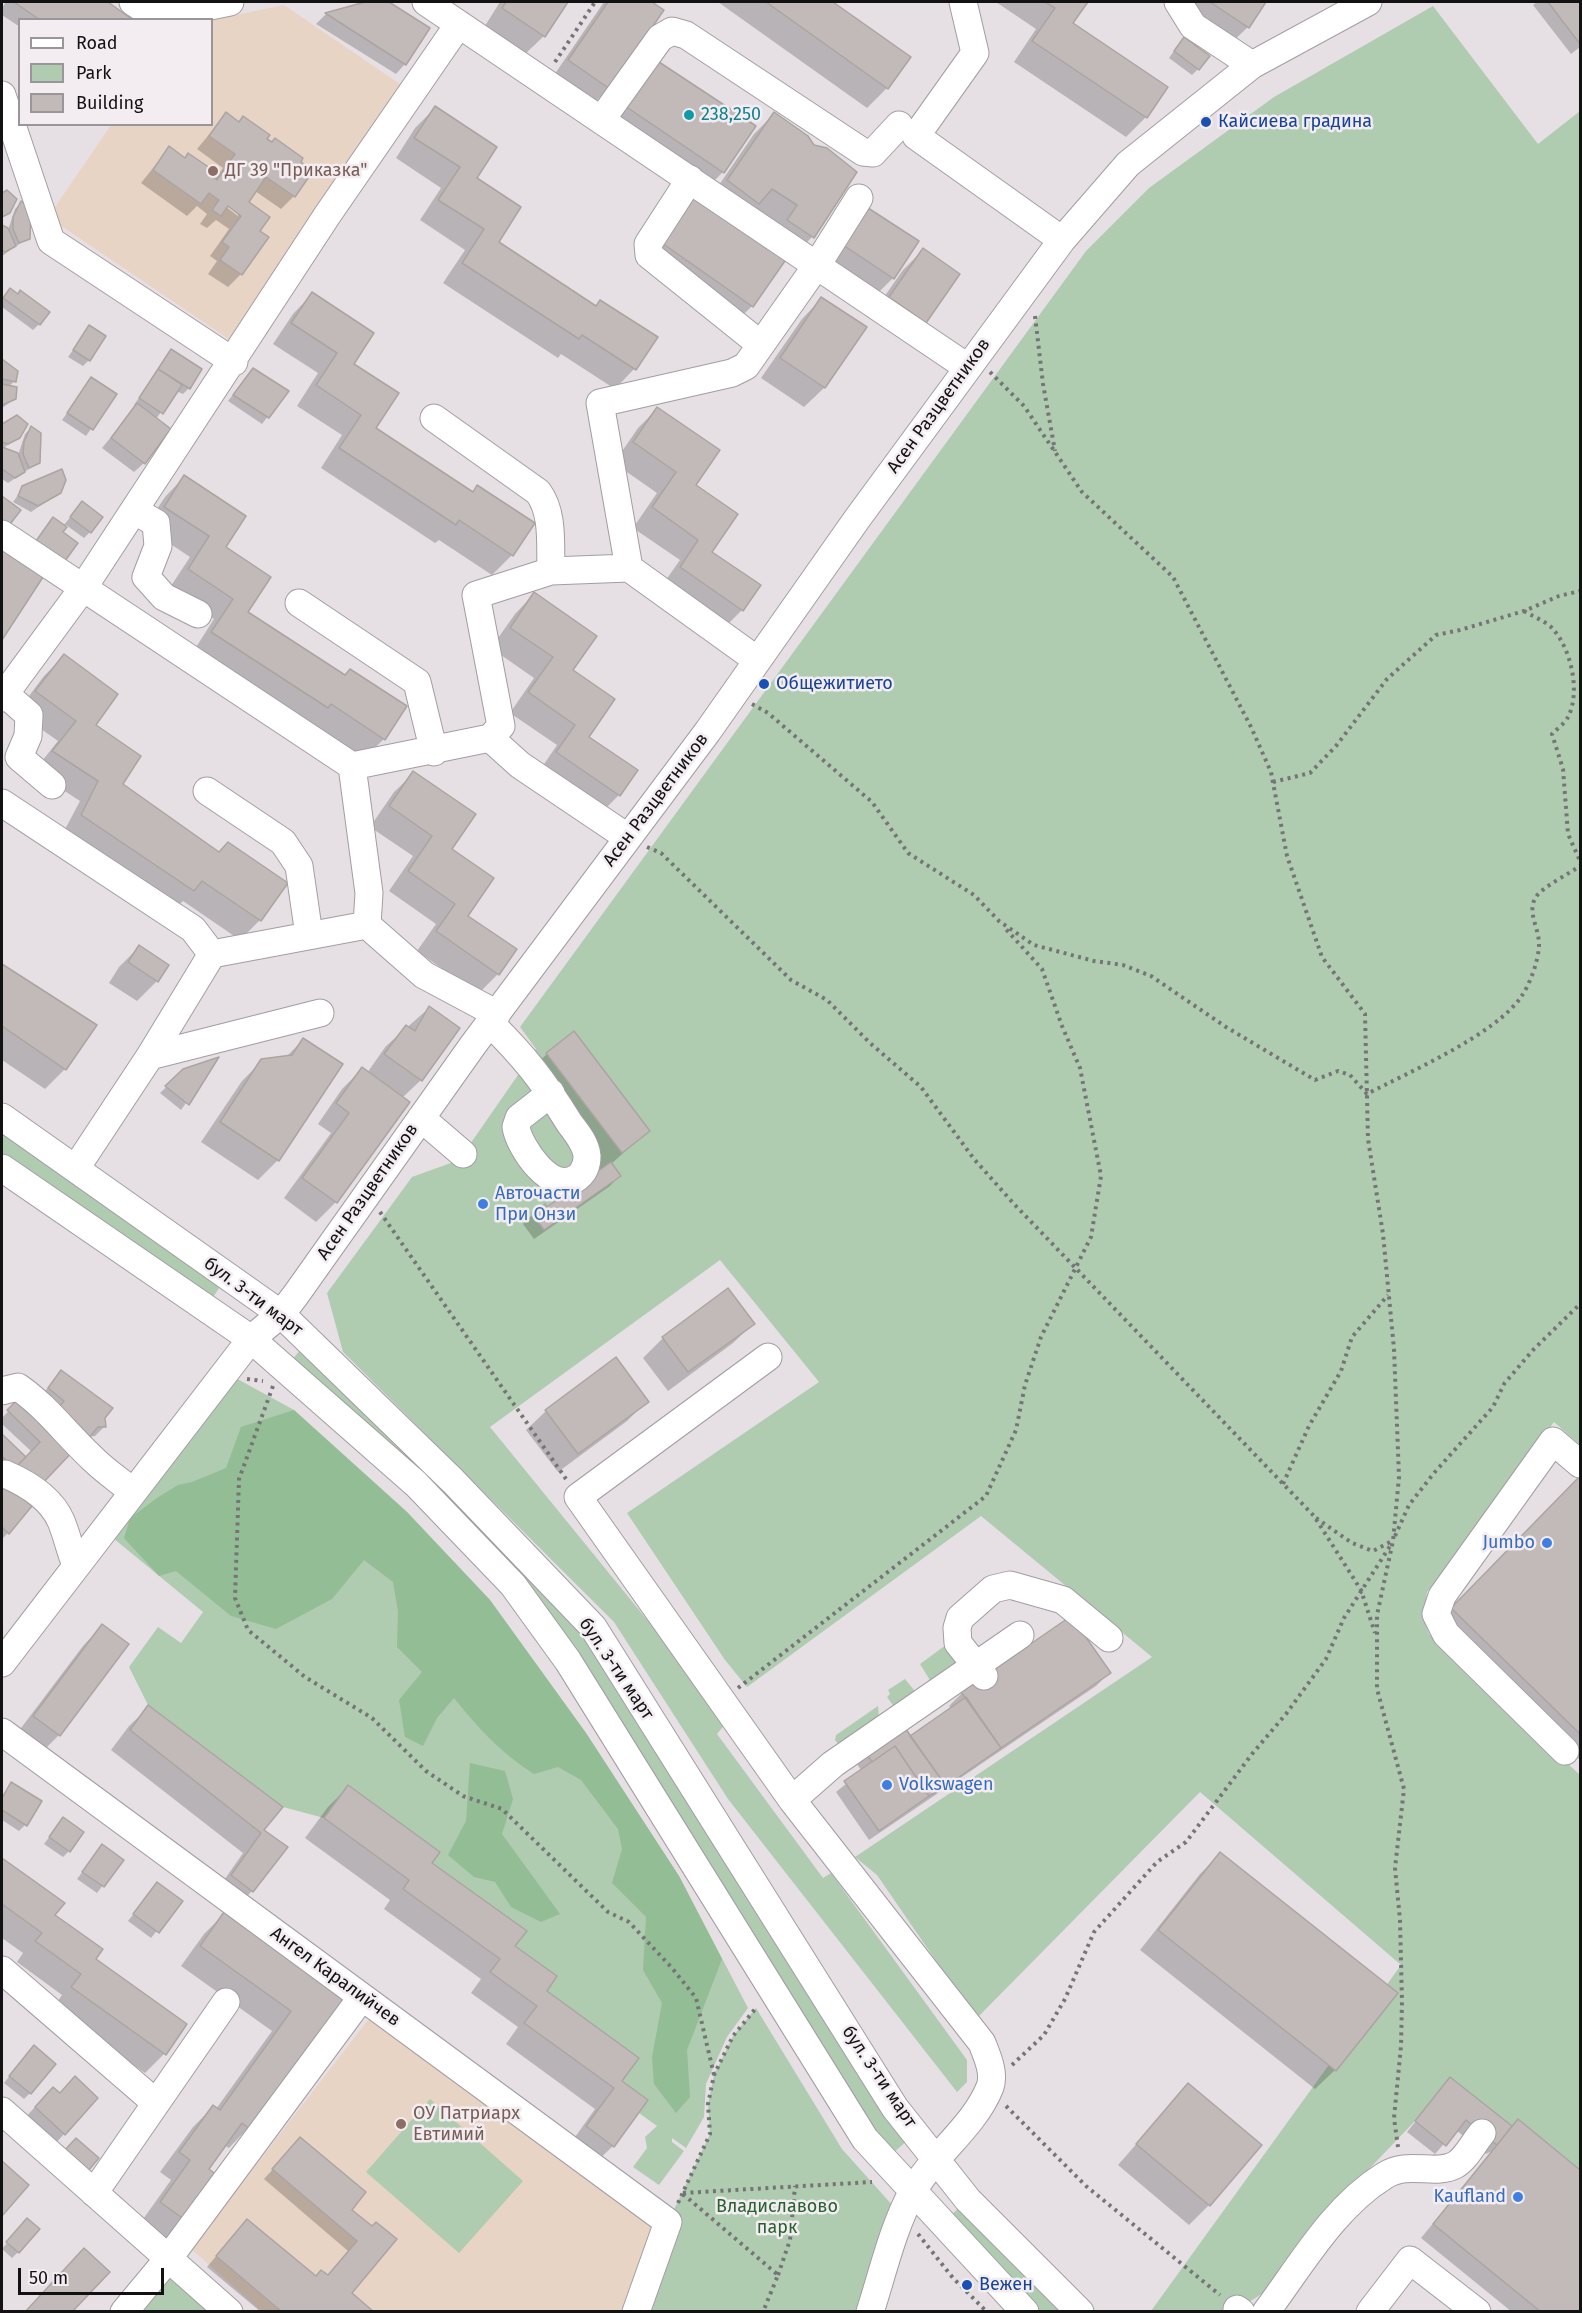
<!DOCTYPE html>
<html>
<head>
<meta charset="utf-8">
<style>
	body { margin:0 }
	#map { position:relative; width:1582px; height:2313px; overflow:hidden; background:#e6e0e5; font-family:"Fira Sans",sans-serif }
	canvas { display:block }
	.frame { position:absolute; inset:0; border:3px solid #131213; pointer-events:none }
	.legend { position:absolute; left:18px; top:18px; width:195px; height:108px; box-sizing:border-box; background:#f3edf2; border:2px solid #999599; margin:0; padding:8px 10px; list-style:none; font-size:18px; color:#131213 }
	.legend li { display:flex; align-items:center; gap:12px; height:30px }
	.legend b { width:30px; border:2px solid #999599 }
	.scale { position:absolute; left:18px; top:2268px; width:146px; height:27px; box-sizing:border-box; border:3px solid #131213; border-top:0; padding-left:8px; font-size:18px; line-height:21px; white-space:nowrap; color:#131213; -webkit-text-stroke:4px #f3edf2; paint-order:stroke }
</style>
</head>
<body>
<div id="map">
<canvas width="1582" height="2313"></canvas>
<div class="frame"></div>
<ul class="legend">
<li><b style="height:8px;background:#fff"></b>Road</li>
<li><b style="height:16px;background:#afccb0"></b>Park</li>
<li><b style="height:16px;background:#c2bab8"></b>Building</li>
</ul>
<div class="scale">50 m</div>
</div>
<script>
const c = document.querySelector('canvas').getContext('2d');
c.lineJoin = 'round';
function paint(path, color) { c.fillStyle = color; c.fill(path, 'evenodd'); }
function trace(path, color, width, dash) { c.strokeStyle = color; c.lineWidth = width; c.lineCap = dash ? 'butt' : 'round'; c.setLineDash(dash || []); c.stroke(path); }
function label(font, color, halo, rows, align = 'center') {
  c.font = font + ' "Fira Sans",sans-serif'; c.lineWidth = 5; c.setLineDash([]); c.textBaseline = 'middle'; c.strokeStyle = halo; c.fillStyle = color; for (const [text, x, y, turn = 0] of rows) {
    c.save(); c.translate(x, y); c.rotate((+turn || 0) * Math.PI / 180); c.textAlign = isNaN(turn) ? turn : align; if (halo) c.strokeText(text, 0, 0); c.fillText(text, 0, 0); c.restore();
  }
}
paint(new Path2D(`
	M284,5L403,86L230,340L48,217L111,125L212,124V20Z
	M371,2016L659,2231L627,2312L261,2311L191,2249Z`), '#e8d4c5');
paint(new Path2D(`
	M1433,6L1538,144L1580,111V1445L1554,1422L1427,1592L1424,1620L1429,1634L1580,1775V2170L1518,2119L1505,2135L1445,2083L1415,2121L1369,2169L1295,2264L1274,2286L1235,2311H1151L1401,1965L1200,1792L976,2019L877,1875L855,1857L1152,1657L981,1516L747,1687L725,1660L627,1513L819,1382L720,1260L490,1427L696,1680L727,1722L717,1734L823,1878L831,1873L967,2060V2082L957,2092L728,1799L614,1622L343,1352L327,1293L412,1177L459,1160L536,1049L520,1027L1086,251L1149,188L1274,97Z
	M2,1118L227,1276L206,1308L2,1168Z
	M309,1340L593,1627L916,2133L885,2160L513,1585L284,1369Z
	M232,1376L294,1410L407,1512L490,1600L586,1733L679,1876L748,2008L727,2037L706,2084L704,2117L686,2148L672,2138V2142L684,2151L659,2185L633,2167L647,2148L645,2137L657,2126L639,2113L648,2100L622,2081L638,2058L547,1991L557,1976L515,1946L526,1931L432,1863L440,1852L348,1785L324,1818L283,1807L148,1705L129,1667L158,1627L181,1643L203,1612L113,1538Z
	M950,1642L964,1660L931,1682L920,1664Z
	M905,1679L918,1695L899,1714L887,1697L890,1694L888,1690Z
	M878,1706L880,1729L839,1745L835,1740L836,1735Z
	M756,2008L842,2149L902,2216L868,2311L636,2312L668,2222L710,2134L708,2104L714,2075L733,2036Z
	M430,2099L523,2181L459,2253L366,2172Z
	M968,2200L1080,2311H1027L943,2222Z
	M168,2259L229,2312H122Z`), '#afccb0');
paint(new Path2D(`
	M294,1410L407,1512L490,1600L586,1733L679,1876L722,1959L687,2050L690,2097L676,2113L654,2084L652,2057L662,2003L643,1970L646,1917L612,1883L622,1849L618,1829L581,1780L558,1767L534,1774C501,1753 478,1728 454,1698L437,1718L423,1746L405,1737L399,1700L422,1672L397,1647L398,1611L393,1582L364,1560L332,1599L276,1629L231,1616L176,1571L159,1576L124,1538L130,1518L157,1498L178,1485L192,1482L226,1468L241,1427Z
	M470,1763L505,1771L513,1799L502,1834L560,1914L541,1922L511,1907L495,1882L474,1877L448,1855L466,1821Z`), '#93bd95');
paint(new Path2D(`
	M6,2H106L131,20H20V27L2,15V8Z
	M370,2H386L428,28L405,64L396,74L316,24L325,15Z
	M500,2H566L544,36L524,55L483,29Z
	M604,2H649L662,10L609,88L589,108L550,81Z
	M718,2H830L909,57L887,88L867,108Z
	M996,2H1086L1071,24L1166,87L1146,117L1126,137L1014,62L1036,29Z
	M1170,2H1265L1248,27L1228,46Z
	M1537,2H1579L1580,47L1571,54L1533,5Z
	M1178,45L1198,69L1192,75L1169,58Z
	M634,79L723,172L703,192L603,125Z
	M435,108L475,178L497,243L595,307L655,337L634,369L615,389L561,354L558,358L443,283L465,250L420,220L441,188L396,158L415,128Z
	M226,114L265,139L294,196L281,209L255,191L247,202L258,231L267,238L241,274L228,287L208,274L217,261L210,256L229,229L216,220L207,228L200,224L207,214L197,206L187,216L141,183L169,148L214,180L223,168L197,149ZM223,200L238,212V216L221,203Z
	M774,114L812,237L793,256L785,259L752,306L732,326L643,264L708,201L754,134Z
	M21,203L28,238L2,256V228L8,230L15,209Z
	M846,228L893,278L873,298L821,264Z
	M923,250L925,322L905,341L870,317L903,270Z
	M10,290L39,324L33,330L2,307V300Z
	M312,294L352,364L374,428L472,493L478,487L512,555L492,575L439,540L435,543L321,468L342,435L297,406L318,373L273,344L293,314Z
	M821,299L864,328L824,388L804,407L761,378L802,319Z
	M89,327V360L83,366L68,357Z
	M171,351L189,388L183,394L176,391L156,419L144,463L134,472L102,448L136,406L134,405Z
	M2,361L16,372L14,381L9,387L15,399L2,408Z
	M253,369L287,392L262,424L228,401Z
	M92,379L115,395L86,436L62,420Z
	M657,409L694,486L710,552L742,610L722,630L661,587L680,560L633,528L657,493L614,463L638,428Z
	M17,417L19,437L2,449V426Z
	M31,428L38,463L8,483L2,479V450L18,455L25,434Z
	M184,477L224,548L246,612L384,739L364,758L193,652L214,619L169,589L190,557L145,527L165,497Z
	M23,488L60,492L31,512L13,502Z
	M82,503L90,532L84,538L66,525L61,532L31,548L53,519L63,526Z
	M2,543L45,572L2,637Z
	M534,594L571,671L587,737L636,771L619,795L599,815L538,773L557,745L510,713L534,678L491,648L515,614Z
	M64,656L121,784L219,853L285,883L259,921L240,940L183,901L174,910L62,835L80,801L34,771L58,741L17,712L44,676Z
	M414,773L450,849L466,916L498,974L478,994L417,951L436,924L389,891L413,856L370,827L394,792Z
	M139,947L157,981L137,1001L109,983L119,967Z
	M2,965L94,1025L65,1069L45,1089L2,1060Z
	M429,1008L421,1080L402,1098L336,1202L316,1222L284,1198L331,1133L318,1124L342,1089L362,1069L367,1073L386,1046Z
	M303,1040L278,1160L258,1180L201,1142L242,1081L262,1061L286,1057Z
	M547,1054L648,1131L611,1164L619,1176L610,1186L534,1239L523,1224L533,1214L546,1209L601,1171L527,1073Z
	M216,1060L181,1110L160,1093L184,1070Z
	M753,1324L733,1343L668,1391L643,1358L663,1338Z
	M61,1372L104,1417L105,1426L95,1436L88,1437L76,1446L29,1494L2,1468V1436L25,1459L32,1452L2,1424V1418L22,1397L39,1398Z
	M647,1401L627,1421L558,1472L526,1430L546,1411Z
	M1579,1479L1580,1480V1760L1439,1622Z
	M2,1483L8,1533L2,1539Z
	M102,1626L59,1735L39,1755L15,1736L83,1646Z
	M1109,1673L1096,1686L869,1840L836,1792L862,1771L856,1763L866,1753L910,1738L952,1709L949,1706L962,1693Z
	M149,1707L262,1830L252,1891L233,1911L213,1896L243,1853L111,1750L129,1726Z
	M12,1784L25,1825L19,1831L2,1820V1797Z
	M348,1787L430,1863L513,1947L544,1991L620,2081L613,2146L593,2165L568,2147L595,2109L506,2044L518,2027L471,1993L481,1979L384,1909L390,1900L305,1838L328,1807Z
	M63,1819L69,1851L63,1857L44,1844Z
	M102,1846L122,1860L97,1893L77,1879Z
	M1220,1854L1335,2070L1315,2089L1140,1950L1200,1874Z
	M2,1859L63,1903L53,1916L94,1959L164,2054L145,2073L53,2008L62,1995L17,1962L23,1953L2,1938Z
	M157,1884L181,1901L151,1938L128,1921Z
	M224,1914L348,2002L248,2128L229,2148L224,2145L207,2170L217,2178L167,2240L141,2222L171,2180L160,2172L193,2127L213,2107L216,2109L272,2031L181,1966L204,1934Z
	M28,2053L30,2093L24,2099L4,2083Z
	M1450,2079L1512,2128L1518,2121L1580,2172V2312H1512L1421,2238L1492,2151L1486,2154L1456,2130L1435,2154L1407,2132Z
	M1188,2085L1209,2205L1189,2225L1118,2165Z
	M43,2098L64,2134L55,2144L26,2117Z
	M300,2139L350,2210L371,2228L350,2293L372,2312H261L207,2267L238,2230L315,2278L327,2277L348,2251L264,2179Z
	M2,2163L27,2185L2,2214Z
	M21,2226L18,2252L12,2258L2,2249Z`), '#0003');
const building = new Path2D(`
	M14,2H108L133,20H40Z
	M365,2H389L430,28L406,65L325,13Z
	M506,2H568L545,37L502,8Z
	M608,2H652L664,10L610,89L568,60Z
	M766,2H833L911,57L888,89Z
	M1045,2H1088L1073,23L1168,87L1147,118L1032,41L1055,8Z
	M1210,2H1266L1249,28Z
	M1548,2H1580V44Z
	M1184,37L1210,56L1199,70L1174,51Z
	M653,58L756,126L724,173L622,104Z
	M435,106L497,147L477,178L521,207L499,242L596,306L600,300L658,337L636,370L582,335L579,339L462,263L484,229L438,200L460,167L414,138Z
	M226,112L239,122L243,116L270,135L267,139L272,142L275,138L303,158L301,162L313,171L295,197L266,177L249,202L270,217L260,231L269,237L242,275L220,260L229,247L222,242L241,216L228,206L221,216L212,210L219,200L209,193L201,204L153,170L169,146L185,158L188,153L213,170L210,175L217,180L235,154L209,136Z
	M774,112L808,136L814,145L827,148L857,172L814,238L787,220L797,205L772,189L759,204L727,180Z
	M7,190L17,199L10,213L2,217V193Z
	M696,195L787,258L753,307L662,243Z
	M21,201L31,208L30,239L19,243L13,229V217Z
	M865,206L919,241L894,279L840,243Z
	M2,225L8,228L16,246L5,252L2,250Z
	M923,248L960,274L926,323L889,297Z
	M10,288L18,294L20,290L50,312L40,325L3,298Z
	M312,292L374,333L354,364L399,393L376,428L473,492L477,485L535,523L513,556L459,520L456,525L339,448L361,415L316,385L337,353L291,323Z
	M821,297L867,327L825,388L780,358Z
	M89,325L106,336L90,361L73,350Z
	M171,349L202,369L190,389L158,369Z
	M2,359L18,371L16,382L2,379Z
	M253,368L289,391L269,418L233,395Z
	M158,369L182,385L163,414L139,398Z
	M91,377L117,394L93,430L67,413Z
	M2,384L17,387L16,399L2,405Z
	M137,403L171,429L145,464L111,438Z
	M657,407L720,450L696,485L738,514L712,552L761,585L743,611L680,567L698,540L652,507L676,472L633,442Z
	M17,415L28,424L20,438L8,444L2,442V424Z
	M31,426L41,433L40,463L29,468L23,454L24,442Z
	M2,447L18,453L25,472L15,478L2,469Z
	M62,469L66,480L61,493L38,506L18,496L22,486Z
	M184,475L246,516L226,547L271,577L248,612L345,675L350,669L407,706L385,740L331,704L328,708L211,632L233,599L188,569L209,536L164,507Z
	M2,496L21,510L7,528L2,525Z
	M82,501L103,517L91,533L70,517Z
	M53,517L67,527L63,532L78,543L65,561L36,541Z
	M2,542L47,571L2,640Z
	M534,592L597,636L573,670L615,699L589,737L638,770L620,796L556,752L575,725L528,692L553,657L510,628Z
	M64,654L118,694L96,725L141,756L123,784L219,852L228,842L288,883L261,921L202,881L194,891L81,815L98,781L52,751L76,721L35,691Z
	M413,771L476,814L452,849L494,878L468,916L517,949L499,975L436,931L455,904L408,871L432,836L389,806Z
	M139,945L169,965L158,982L128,962Z
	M2,964L97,1025L66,1070L2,1026Z
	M429,1006L460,1028L422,1081L384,1054L406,1025L415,1031Z
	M574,1031L650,1131L622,1153L546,1053Z
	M303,1038L343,1064L279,1161L220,1122L261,1059L292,1055Z
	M219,1057L189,1105L165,1086L183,1069Z
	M362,1067L410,1102L337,1203L302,1178L349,1113L336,1103Z
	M611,1162L621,1176L544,1230L532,1213L545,1204L547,1207Z
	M728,1288L755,1324L688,1372L662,1337Z
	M616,1357L649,1402L578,1454L545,1410Z
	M61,1370L113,1408L105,1418L106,1427H98L88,1439L59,1407L64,1401L48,1388Z
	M22,1395L77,1447L40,1486L18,1465L40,1442L7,1410Z
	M2,1434L26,1457L14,1469L2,1456Z
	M1579,1477L1580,1478V1734L1451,1608Z
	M2,1481L32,1506L9,1534L2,1527Z
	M1071,1616L1111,1673L1001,1748L961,1692Z
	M102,1624L129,1644L60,1736L33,1716Z
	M966,1697L1001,1748L946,1786L910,1736Z
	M148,1705L283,1807L264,1830L288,1847L253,1892L231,1875L261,1833L130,1730Z
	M903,1725L946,1786L929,1796L895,1746L872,1762L865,1752Z
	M895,1746L929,1796L879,1831L844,1781Z
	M11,1782L42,1801L27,1826L2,1810V1798Z
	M348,1785L440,1852L432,1863L527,1931L515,1946L557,1976L547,1991L639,2058L622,2081L648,2100L614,2147L586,2126L614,2088L524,2023L537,2006L490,1972L500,1959L403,1889L409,1880L324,1818Z
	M63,1817L84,1832L70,1852L49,1837Z
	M102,1844L124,1860L104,1887L82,1872Z
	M1220,1852L1398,1993L1336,2071L1158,1930Z
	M2,1858L65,1903L55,1915L103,1949L96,1959L187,2024L166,2055L71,1987L81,1974L35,1941L42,1933L2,1904Z
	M157,1882L183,1901L159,1933L133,1914Z
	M224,1912L350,2002L250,2129L242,2123L209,2169L219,2177L188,2222L160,2202L190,2160L179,2152L213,2105L220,2110L291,2011L200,1946Z
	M34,2045L56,2064L31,2094L9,2076Z
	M75,2076L98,2098L65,2135L35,2107L53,2087L60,2093Z
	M1450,2077L1512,2126L1497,2145L1466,2120L1446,2146L1415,2121Z
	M1188,2083L1262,2145L1210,2206L1136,2144Z
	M1518,2119L1580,2170V2312H1541L1433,2224Z
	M300,2137L366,2192L352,2210L372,2226L376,2222L397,2239L352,2293L374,2312H282L216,2256L247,2219L316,2276L321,2270L328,2275L357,2241L272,2169Z
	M76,2138L99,2158L88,2171L64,2151Z
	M2,2161L29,2185L2,2216Z
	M27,2218L40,2229L19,2253L6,2242Z
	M84,2248L110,2272L72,2312H25Z`);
paint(building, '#c2bab8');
trace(building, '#aba4a1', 1.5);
const minor = new Path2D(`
	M133,2L156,17L230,2
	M426,2L967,367
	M963,2L975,53L916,136L1062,240
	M1178,2L1193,26L1252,65
	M2,95L51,241L234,362
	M602,119L660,38L672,31L686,35L863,152L873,153L899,125
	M690,179L648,244L649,255L760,344
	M434,418L538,492C554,513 550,545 551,571
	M135,511L156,523L158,546L146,577L164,597L198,614
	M2,534L352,766L369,893L367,925
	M629,568L600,403L732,373L746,366L817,265L859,198
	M299,603L417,682L434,752
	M5,694L29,715L28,736L19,757L52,785
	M2,698L83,588L328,214L459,24
	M490,738L520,765L627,837
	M352,766L490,738L501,726L476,595L551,571L629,568L757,660
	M207,791L283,842L299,866L309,935
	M2,803L193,929L212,954L150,1056L76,1168
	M367,925L424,975L497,1014
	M212,954L367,925
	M490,1023C525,1057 544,1082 570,1124C577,1133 586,1144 587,1156C587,1164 584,1172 578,1177C552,1197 519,1147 516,1127L519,1118L551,1093
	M150,1056L320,1013
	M2,1117L281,1314L453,1481L593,1627L895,2108L968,2200L1080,2312
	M421,1118L463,1154
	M2,1168L251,1339L416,1484L513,1585L568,1661L865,2139L1025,2312
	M768,1357L578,1497L792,1800L982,2043C987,2056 995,2073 990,2087C974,2127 934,2154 913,2191C893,2227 883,2272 870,2312
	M2,1391L18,1387C47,1407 67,1435 93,1459C105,1471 120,1481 133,1492
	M5,1474C26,1483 51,1498 61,1521C67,1535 70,1551 76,1565
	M2,1663L251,1339L281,1314L295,1296L473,1045L708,731L857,519L1062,240L1128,164L1252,65L1368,2
	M984,1676L958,1643L957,1628L960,1618L993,1589L1010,1585L1063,1600L1109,1638
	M2,1732L668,2222L636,2312
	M1565,1751L1446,1634L1436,1614L1442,1596L1553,1441L1580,1464
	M792,1800L833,1764L1020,1635
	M2,1970L156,2103
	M2,2111L229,2312
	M94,2193L226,2002
	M1237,2309L1241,2312
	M124,2312L168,2259L362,1997
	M1266,2312C1301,2265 1334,2207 1384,2176C1408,2160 1434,2176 1455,2165C1466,2159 1474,2142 1482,2133
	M1370,2312L1410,2260L1477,2312`);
trace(minor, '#a39da2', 29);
trace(new Path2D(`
	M555,62L595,2
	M1035,316L1043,384L1055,451
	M990,372L1024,406L1082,492L1173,577L1251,727L1271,772L1287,856L1322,957L1365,1014L1368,1139L1383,1234L1394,1349L1399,1477L1393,1541L1377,1615V1689L1404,1789L1395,1868L1400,1920L1402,2001L1401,2046L1394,2118L1398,2147
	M1524,611C1532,616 1545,621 1552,628C1571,648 1581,692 1568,717C1565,723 1557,729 1552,734L1563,769L1568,834L1580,861
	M752,704L768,713L872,802L908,853L974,895L999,921L1034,945L1094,961L1123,965L1151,976L1226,1027L1315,1080L1338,1071L1350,1075L1367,1094C1409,1072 1495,1035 1521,997C1530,984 1538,962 1539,946C1540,929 1526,912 1536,897C1541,888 1570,873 1580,866
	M1273,782L1310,773L1336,746L1387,679L1436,635L1460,630L1524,611L1559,596L1580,591
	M647,847L661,853L791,980L827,1000L870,1043L921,1087L974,1159L1014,1204L1314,1516L1361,1590L1375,1633
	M380,1212L566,1479
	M247,1379L263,1381
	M273,1386L239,1479L235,1598L248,1630L305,1677L372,1718L426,1771L463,1796L502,1809L608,1912L629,1922L672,1968L696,1998L714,2075
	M1283,1484L1309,1426L1341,1371L1352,1337L1388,1295
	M1316,1518L1352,1543L1373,1551L1392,1541
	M1395,1536L1409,1505L1434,1473L1493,1407L1504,1384L1533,1350L1580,1304
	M738,1688L986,1496L1016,1430L1025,1385L1041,1337L1091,1237L1101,1176L1080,1068L1062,1026L1042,969L1004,927
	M1012,2065L1044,2035L1065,1999L1094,1932L1157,1862L1186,1842L1252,1754L1286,1714L1326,1659L1344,1618L1392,1543
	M1006,2106L1086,2186L1220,2295
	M683,2193L872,2182
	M683,2194L778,2275L763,2312
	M678,2203L710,2134L708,2104L714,2075L733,2036L756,2008
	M918,2234L953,2278L987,2312
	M778,2275L790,2240L795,2186`), '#777477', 4, [3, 4.5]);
trace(minor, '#fff', 27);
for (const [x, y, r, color] of [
	[689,115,6,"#0f9aa8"],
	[1206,122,6,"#1a4fb4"],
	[213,171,6,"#8d6e63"],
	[764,684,6,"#1a4fb4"],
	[483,1204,6,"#3f7fe0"],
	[1547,1543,6,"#3f7fe0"],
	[887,1785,6,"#3f7fe0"],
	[401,2124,6,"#8d6e63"],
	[1518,2197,6,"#3f7fe0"],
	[967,2285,6,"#1a4fb4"]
]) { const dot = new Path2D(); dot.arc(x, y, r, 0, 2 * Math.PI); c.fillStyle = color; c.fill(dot); trace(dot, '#f3edf2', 2); }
label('18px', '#0d838f', '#f3edf2', [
	["238,250",701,115]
], 'left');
label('18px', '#164399', '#f3edf2', [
	["Кайсиева градина",1218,122],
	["Общежитието",776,684],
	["Вежен",979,2285]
], 'left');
label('18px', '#785e54', '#f3edf2', [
	["ДГ 39 \"Приказка\"",225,171],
	["ОУ Патриарх",413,2114],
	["Евтимий",413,2135]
], 'left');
label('18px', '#131213', '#f3edf2', [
	["Асен Разцветников",939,406,-54],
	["Асен Разцветников",656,800,-53],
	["Асен Разцветников",368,1192,-55],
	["бул. 3-ти март",253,1297,37],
	["бул. 3-ти март",616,1669,56],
	["Ангел Каралийчев",335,1977,36],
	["бул. 3-ти март",879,2077,56]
]);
label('18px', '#366cbe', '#f3edf2', [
	["Авточасти",495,1194],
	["При Онзи",495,1215],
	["Jumbo",1535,1543,"right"],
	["Volkswagen",899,1785],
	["Kaufland",1506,2197,"right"]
], 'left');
label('18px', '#28622f', '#f3edf2', [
	["Владиславово",777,2207],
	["парк",777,2228]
]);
</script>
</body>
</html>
